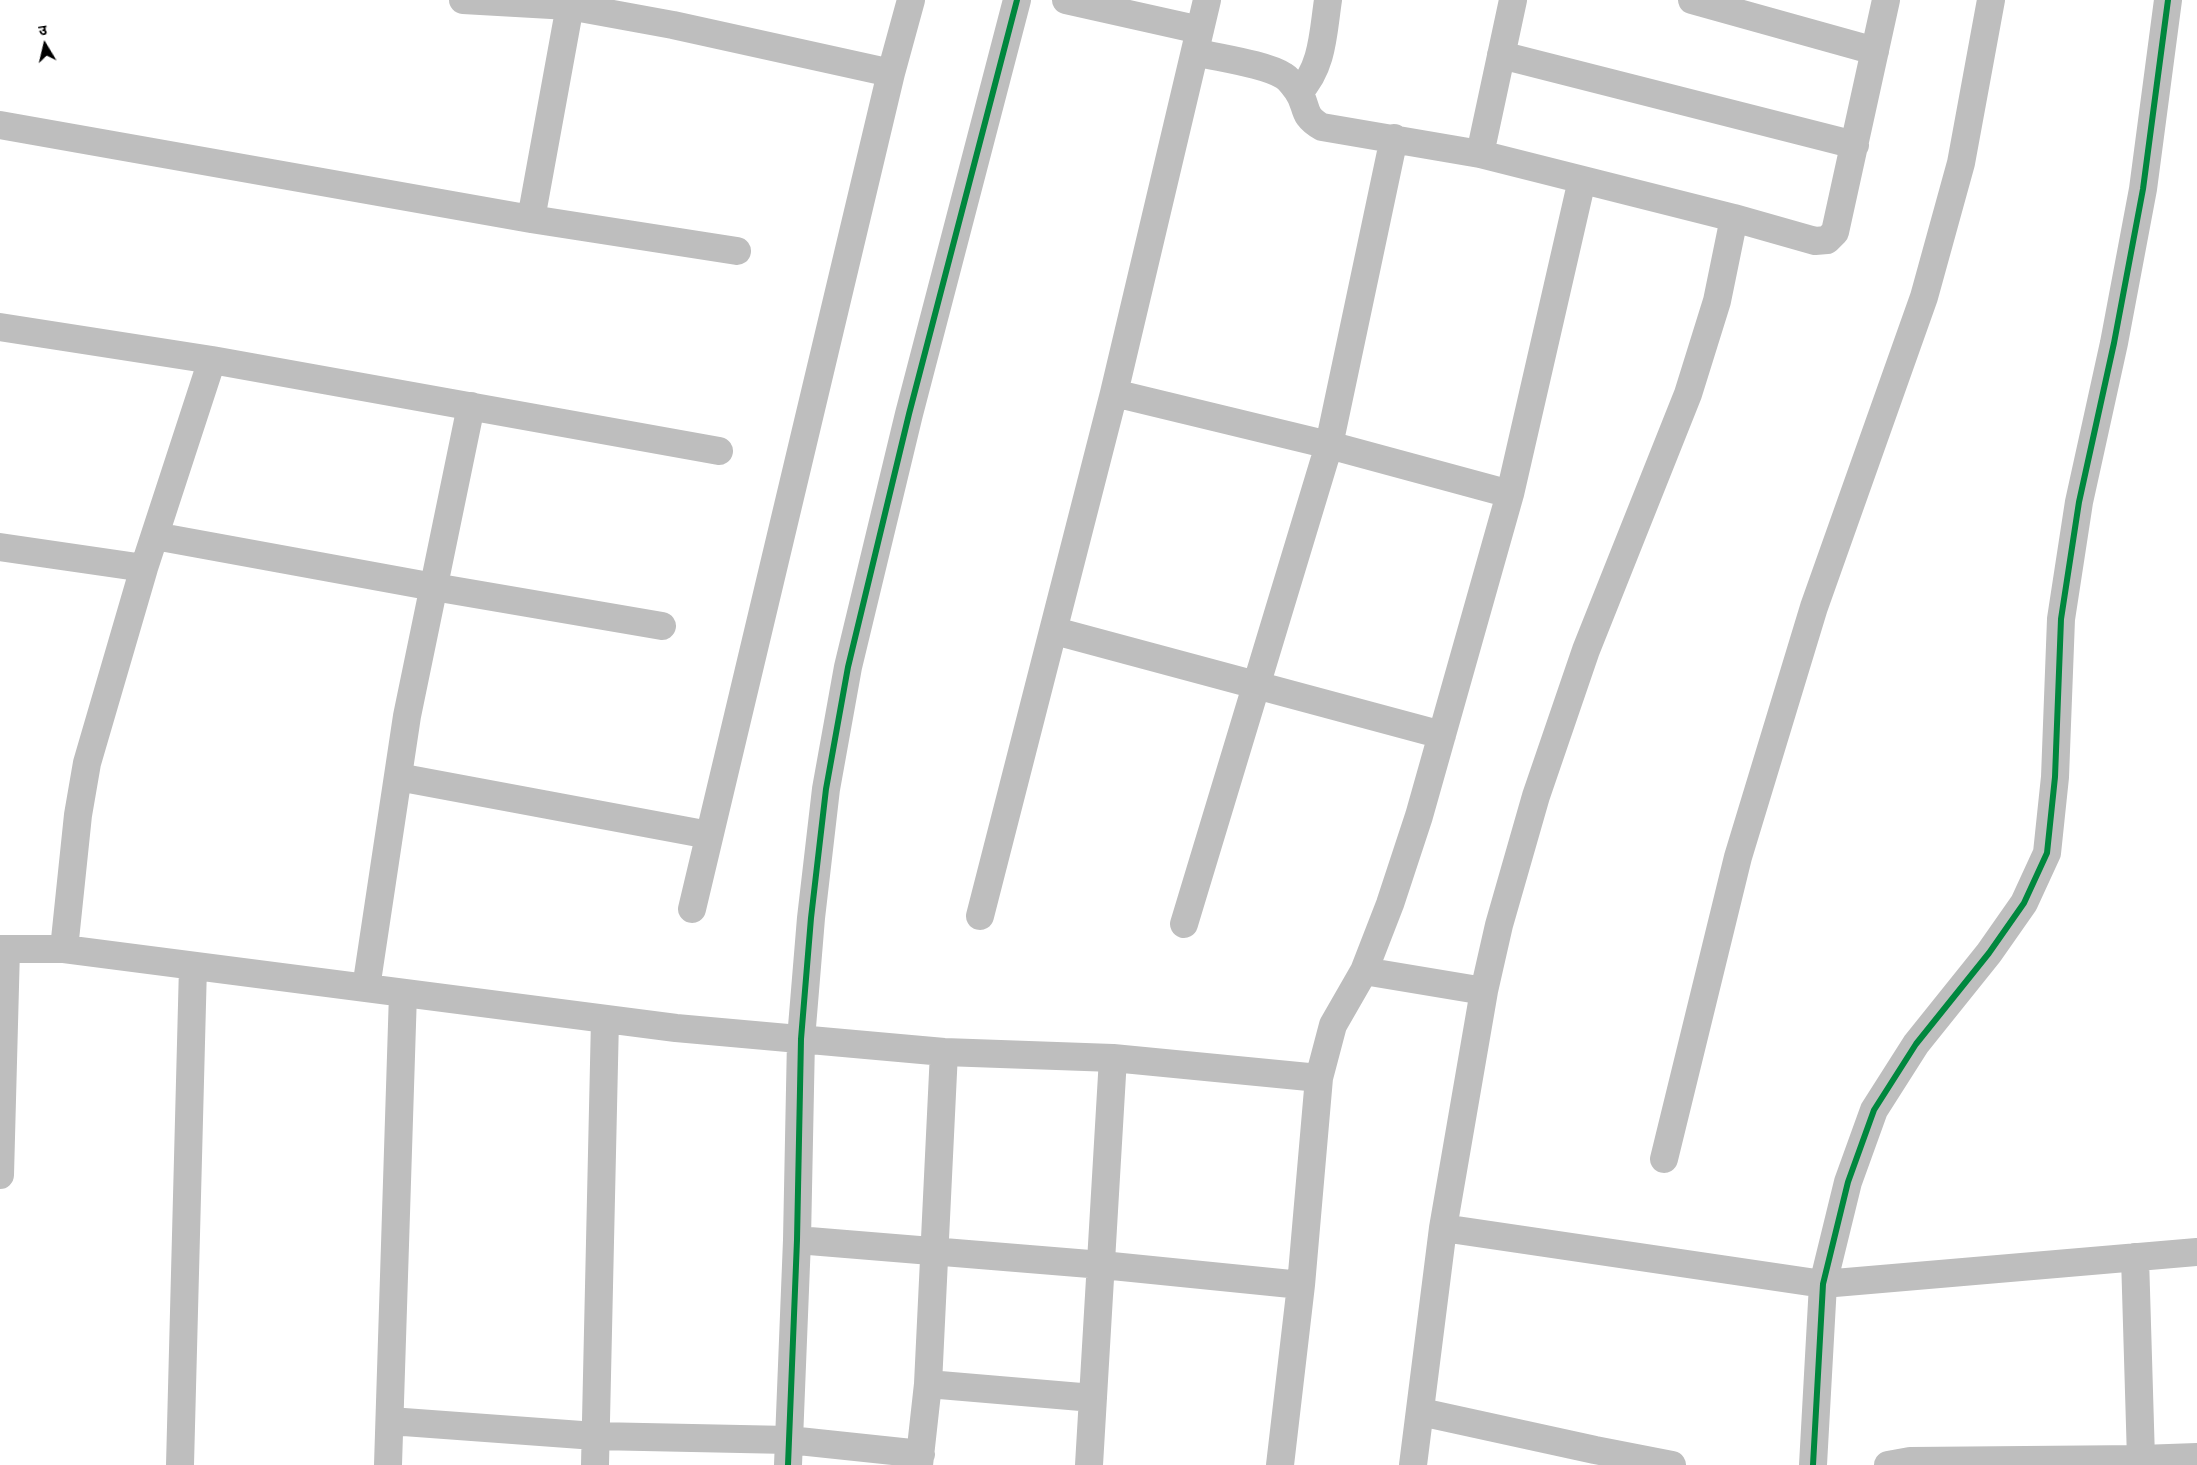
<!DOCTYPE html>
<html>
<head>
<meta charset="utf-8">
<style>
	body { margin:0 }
	#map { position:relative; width:2197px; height:1465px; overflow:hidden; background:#fff; font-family:"Exo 2","Noto Sans Devanagari",sans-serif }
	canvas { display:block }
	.north { position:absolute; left:20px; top:20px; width:50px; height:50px; -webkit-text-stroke:4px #fff; paint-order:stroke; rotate:351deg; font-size:14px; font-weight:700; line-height:20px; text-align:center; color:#000 }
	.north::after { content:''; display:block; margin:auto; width:18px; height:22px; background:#000; clip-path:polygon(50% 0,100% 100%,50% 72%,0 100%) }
</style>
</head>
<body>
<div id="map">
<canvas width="2197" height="1465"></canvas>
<div class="north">उ</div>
</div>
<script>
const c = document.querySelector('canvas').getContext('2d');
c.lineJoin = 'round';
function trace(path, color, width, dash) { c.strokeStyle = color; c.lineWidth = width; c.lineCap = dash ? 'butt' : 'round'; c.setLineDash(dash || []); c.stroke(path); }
trace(new Path2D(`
	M463,0L569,6L673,25L891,73
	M1066,0L1200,30
	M1692,0L1875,51
	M1195,52C1219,58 1265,64 1284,76C1289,79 1294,86 1297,90C1309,106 1300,115 1322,127L1480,154L1734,218L1815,241L1827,240L1835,232L1886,0
	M1501,55L1855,145
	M1299,92C1323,67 1323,33 1328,0
	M0,125L531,219L737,251
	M1480,154L1513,0
	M531,219L571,0
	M0,327L212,360L719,451
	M1114,393L1329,445L1510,494
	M155,536L434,587L662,626
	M0,547L144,568
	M1055,631L1442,735
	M398,777L709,835
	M692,909L891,73L911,0
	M980,916L1114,393L1207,0
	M1184,924L1329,445L1394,138
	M0,949H64L676,1028L944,1052L1113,1058L1319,1078
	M64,949L78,815L87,763L144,568L212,360
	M1364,971L1484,991
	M366,988L407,716L471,406
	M1664,1159L1738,857L1814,607L1924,297L1961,163L1991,0
	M0,1175L6,949
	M1443,1228L1823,1284L2197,1252
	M797,1240L1102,1265L1301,1285
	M2135,1257L2141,1459
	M928,1384L1093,1398
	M1421,1412L1595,1450L1672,1465
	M390,1421L595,1436L789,1440L921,1454
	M180,1465L193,966
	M388,1465L403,993
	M595,1465L605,1019
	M788,1465L797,1240L801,1039L811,918L826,789L848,667L909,414L1017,0
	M919,1465L928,1384L944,1052
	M1089,1465L1113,1058
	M1280,1465L1301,1285L1319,1078L1333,1025L1364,971L1390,904L1419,816L1510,494L1582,180
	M1413,1465L1443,1228L1484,991L1499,925L1536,796L1586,650L1688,394L1717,301L1734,218
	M1813,1465L1823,1284L1848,1182L1874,1110L1916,1044L1989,953L2024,903L2047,853L2055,777L2061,619L2079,502L2114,343L2143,189L2168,0
	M1888,1465L1910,1461L2141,1459L2197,1457`), '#bebebe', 28);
trace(new Path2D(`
	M788,1465L797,1240L801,1039L811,918L826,789L848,667L909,414L1017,0
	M1813,1465L1823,1284L1848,1182L1874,1110L1916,1044L1989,953L2024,903L2047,853L2055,777L2061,619L2079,502L2114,343L2143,189L2168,0`), '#00873e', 6);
</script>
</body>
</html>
